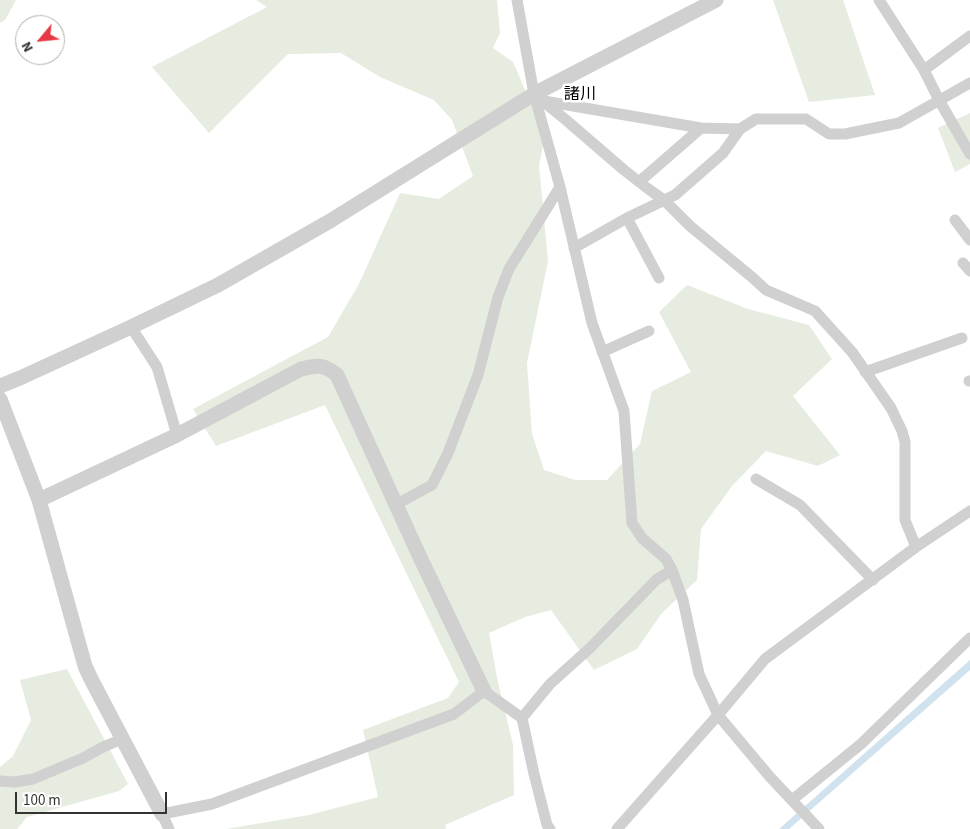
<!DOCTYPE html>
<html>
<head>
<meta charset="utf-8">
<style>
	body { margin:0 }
	#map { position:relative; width:970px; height:829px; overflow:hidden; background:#fff; font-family:"Source Sans 3",sans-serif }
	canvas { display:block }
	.north { position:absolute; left:15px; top:15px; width:50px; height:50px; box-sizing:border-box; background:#fff; border:1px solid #adadad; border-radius:50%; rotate:242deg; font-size:14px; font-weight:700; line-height:20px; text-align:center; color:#333 }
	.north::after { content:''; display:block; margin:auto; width:18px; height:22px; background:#e63946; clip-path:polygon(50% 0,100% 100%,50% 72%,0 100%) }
	.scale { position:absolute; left:15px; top:792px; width:152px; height:22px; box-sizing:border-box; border:2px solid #333; border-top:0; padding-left:6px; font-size:15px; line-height:18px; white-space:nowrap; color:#333; -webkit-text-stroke:4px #fff; paint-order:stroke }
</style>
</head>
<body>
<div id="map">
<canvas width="970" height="829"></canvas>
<div class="north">N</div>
<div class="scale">100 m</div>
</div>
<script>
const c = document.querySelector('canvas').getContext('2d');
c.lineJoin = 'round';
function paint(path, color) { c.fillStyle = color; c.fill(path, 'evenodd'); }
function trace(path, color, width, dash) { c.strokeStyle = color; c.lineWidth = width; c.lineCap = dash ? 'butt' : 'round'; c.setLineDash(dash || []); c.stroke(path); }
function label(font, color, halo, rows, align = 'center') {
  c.font = font + ' "Source Sans 3","Noto Sans JP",sans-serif'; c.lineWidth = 5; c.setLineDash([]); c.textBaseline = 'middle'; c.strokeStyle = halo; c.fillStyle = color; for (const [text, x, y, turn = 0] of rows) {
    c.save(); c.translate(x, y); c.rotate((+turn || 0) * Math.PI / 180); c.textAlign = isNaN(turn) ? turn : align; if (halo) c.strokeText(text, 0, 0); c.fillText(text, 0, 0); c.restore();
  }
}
paint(new Path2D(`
	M0,0H16L5,20L0,23Z
	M256,0H497L500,33L493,48L513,62L545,136L539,165L548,261L527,363L532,434L544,470L575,480H607L640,444L652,391L691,372L659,312L687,285L748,309L809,325L832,359L793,396L840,455L818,466L766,451L732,486L701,529L697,580L662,613L637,649L594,670L551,610L525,617L489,633L497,678L513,745L514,795L445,825L446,829H226L309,815L378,797L363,730L448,698L459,682L325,405L216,446L193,409L328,337L359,284L400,193L439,199L473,176L452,120L434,100L380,77L341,53L288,54L209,133L152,67L267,7Z
	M773,0H843L875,95L809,102Z
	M970,113V164L955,172L938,128Z
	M67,669L128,784L119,791L27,817L17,829H0V767L13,756L31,720L20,680Z`), '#e6ecdf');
paint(new Path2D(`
	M970,660V670L789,829H779Z`), '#cfe2ee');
trace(new Path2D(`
	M517,0L534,94L560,187L592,323L624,411L632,523L642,538L666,559L672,570L683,600L699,674L718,715L770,777L819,829
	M879,0L924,70L939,100L970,154
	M924,70L970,36
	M534,94L566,120L624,170L647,188L664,200L690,226L753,278L766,290L815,311L852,352L891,408L902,431L905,442V520L916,547
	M544,101L701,128L740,129L756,119H806L829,134H845L899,123L970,83
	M639,182L701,128
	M627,218L659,278
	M955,220L970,240
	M574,248L627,218L675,195L723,153L740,129
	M963,263L970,271
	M131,327L157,367L177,435
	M602,352L649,331
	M865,372L962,338
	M969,381H970
	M756,479L800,505L873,580
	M395,505L432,485L448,453L478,375L498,297L509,269L560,187
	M522,718L550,684L590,648L656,580L672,570
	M0,781L15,782L33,779L83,758L103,747L122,739
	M792,800L861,744L970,638
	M169,829L162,814L212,804L454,714L484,691L522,718L534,774L547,825L550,829
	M617,829L718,715L765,659L916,547L970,511`), '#d0d0d0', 11);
trace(new Path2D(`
	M0,386L20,378L131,327L218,285L330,221L534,94L716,0
	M0,399L39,500L85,666L91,679L162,814
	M39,500L177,435L301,369C317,365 324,364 337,375L418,553L484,691`), '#d0d0d0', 15);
label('16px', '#000', '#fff', [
	["諸川",580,95]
]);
</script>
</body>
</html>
